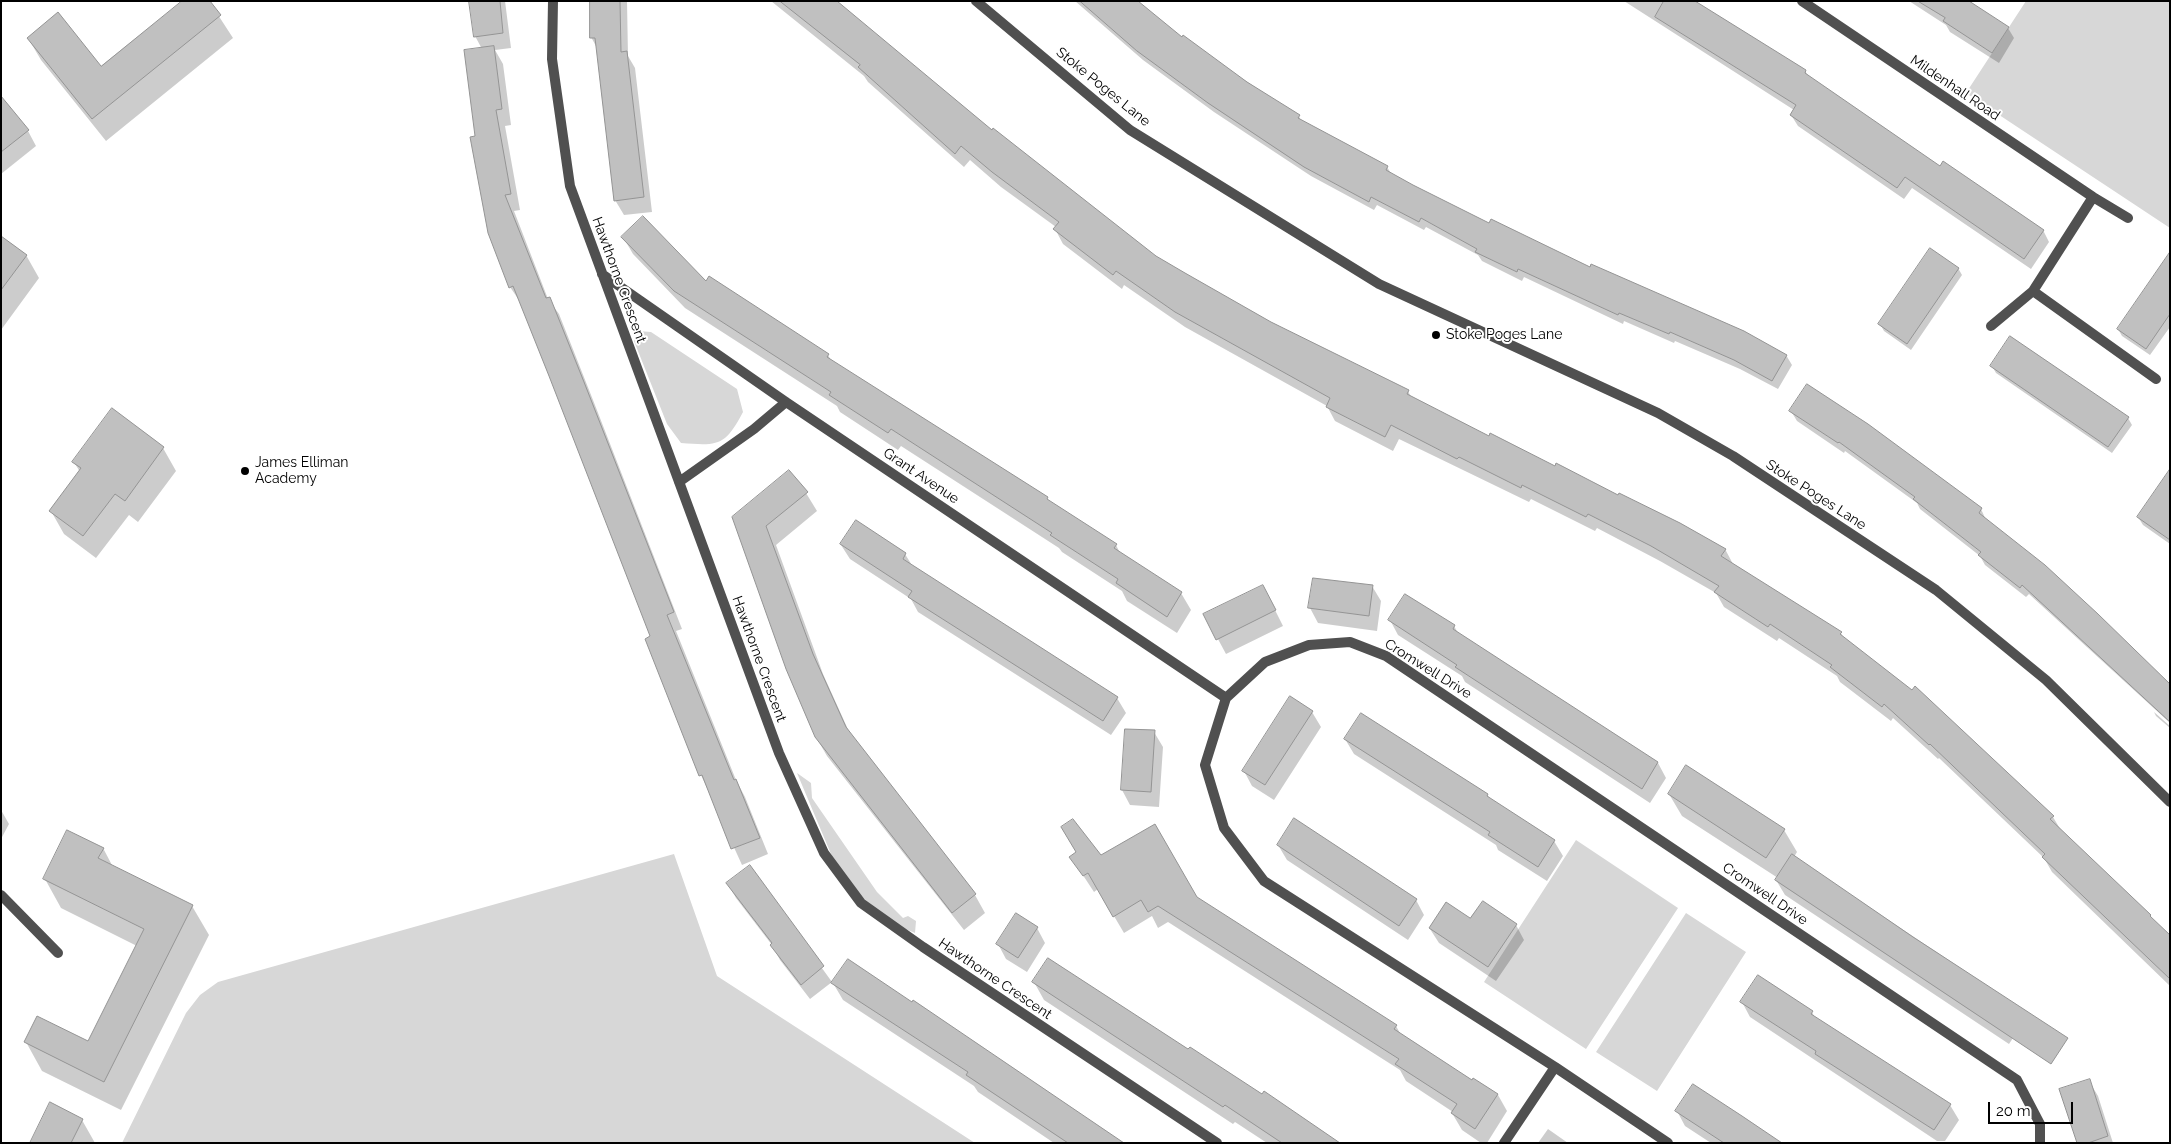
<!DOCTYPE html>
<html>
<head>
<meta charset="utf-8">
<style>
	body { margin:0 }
	#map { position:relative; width:2171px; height:1144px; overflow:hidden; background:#fff; font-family:Raleway,sans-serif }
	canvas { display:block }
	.frame { position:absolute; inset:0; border:2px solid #000; pointer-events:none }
	.scale { position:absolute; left:1988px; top:1102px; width:85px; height:22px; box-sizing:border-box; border:2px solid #000; border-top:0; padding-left:6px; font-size:15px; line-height:18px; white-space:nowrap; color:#000; -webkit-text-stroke:4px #fff; paint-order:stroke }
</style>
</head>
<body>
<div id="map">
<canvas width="2171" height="1144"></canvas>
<div class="frame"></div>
<div class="scale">20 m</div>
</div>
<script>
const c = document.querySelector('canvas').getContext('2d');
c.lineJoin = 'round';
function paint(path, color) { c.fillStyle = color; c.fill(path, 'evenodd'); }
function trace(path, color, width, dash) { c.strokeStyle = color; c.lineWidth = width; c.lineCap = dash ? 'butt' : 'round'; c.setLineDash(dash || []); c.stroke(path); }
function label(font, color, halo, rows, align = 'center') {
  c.font = font + ' Raleway,sans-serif'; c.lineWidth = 4; c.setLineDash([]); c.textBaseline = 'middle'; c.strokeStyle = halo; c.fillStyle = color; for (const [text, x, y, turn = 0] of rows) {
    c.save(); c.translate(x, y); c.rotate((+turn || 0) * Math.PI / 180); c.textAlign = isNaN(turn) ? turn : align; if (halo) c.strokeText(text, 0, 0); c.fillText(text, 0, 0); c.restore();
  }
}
paint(new Path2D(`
	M2026,1H2170V228L1966,93Z
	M638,331L651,332L737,389L743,412C725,446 719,446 681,443L667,424L634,341Z
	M797,773L811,783L812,798L877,892L903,918L908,916L916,921L915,933L903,928L844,885Z
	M1576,840L1678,908L1586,1049L1484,982Z
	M674,854L717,976L975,1143H122L186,1013L200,995L218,982Z
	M1686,913L1746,952L1657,1091L1596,1052Z`), '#d7d7d7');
paint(new Path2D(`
	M209,1L233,38L106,141L41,60L28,38L101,68Z
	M471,1H505L511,48L495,50L503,64L511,125L505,126L520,210L514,211L548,299L559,314L593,400L682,629L676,631L736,780L745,797L768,854L742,865L701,775L652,637L521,303L510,287L477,137L482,49L475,36Z
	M591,1H627L628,56L635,68L652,212L624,215L615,200L597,48L591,37Z
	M771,1H835L938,88L939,86L992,131L1156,257L1271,323L1408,391L1412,399L1489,438L1725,549L1733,564L1841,633L1844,639L2053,817L2062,832L2170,936V986L2052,872L2044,858L1939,758L1938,759L1893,718L1891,721L1840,682L1837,676L1779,638L1777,641L1724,607L1716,593L1660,561L1597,528L1595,531L1531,499L1529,502L1399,439L1393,451L1335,421L1327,406L1185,327L1124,285L1122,289L1063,244L1055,229L1056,227L1001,187L970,160L964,167L868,82L864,76Z
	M1075,1H1136L1182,39L1299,116L1301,121L1387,167L1392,175L1490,225L1786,355L1792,365L1778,389L1740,369L1675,341L1674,343L1624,321L1623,324L1524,277L1522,281L1482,261L1478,255L1426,227L1424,230L1377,205L1374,210L1311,176L1214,112L1143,60Z
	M1624,1H1693L1805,71L1809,77L1940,167L2043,230L2049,242L2031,269L1912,188L1904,199L1798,126L1791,115L1794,110Z
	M1909,1H1967L2008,28L2014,38L1999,63L1950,32L1946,25Z
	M1,108L28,131L36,146L1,174Z
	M1,237L26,255L39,278L1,330Z
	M623,237L828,355L832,362L1047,498L1050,502L1116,545L1121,555L1181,593L1191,610L1177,633L1127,601L1122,591L1062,552L1059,548L901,446L898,450L840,412L837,406L685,308L633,254Z
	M2170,253V327L2150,355L2122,336L2118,329Z
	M1958,268L1962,275L1911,350L1884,331L1880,324Z
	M1992,366L2128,418L2132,425L2112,453L1996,373Z
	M112,410L163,448L176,471L138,522L129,515L96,558L64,534L51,511L80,472L74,462Z
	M1791,411L1867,425L1981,509L1986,520L2097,614L2170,686V723L2029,594L2026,597L1985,565L1980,556L1920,509L1917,503L1845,451L1844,453L1797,421Z
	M2170,472V544L2143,525L2138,517Z
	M806,493L817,511L776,545L823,674L851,736L975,895L985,913L964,930L827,756L816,737L734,517Z
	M856,522L905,554L913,567L1117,698L1126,713L1111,735L918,612L911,599L850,559L841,545Z
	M1372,586L1381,601L1377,631L1318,623L1310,608Z
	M1271,602L1283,626L1226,654L1205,615Z
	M1390,620L1454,626L1458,633L1658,763L1666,778L1650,803L1465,682L1462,676L1398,635Z
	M1290,698L1312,712L1321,727L1274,800L1252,786L1244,771Z
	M2154,712L2170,726V728L2156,716Z
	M1154,732L1163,747L1159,807L1130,805L1122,790Z
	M1345,739L1487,794L1490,799L1554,841L1563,856L1547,881L1498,850L1496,845L1354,754Z
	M1669,794L1784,830L1797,852L1794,857L2016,1005L2025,1020L2009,1044L1785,895L1776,880L1778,878L1682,816Z
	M1,810L9,824L1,839Z
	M1278,845L1416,900L1424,915L1408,940L1287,860Z
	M103,848L113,867L192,906L209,935L121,1110L42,1071L26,1042L89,1043L137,946L61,908L45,879Z
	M1071,857H1101L1196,898L1396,1026L1401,1035L1472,1082L1498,1095L1507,1111L1487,1143H1481L1462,1130L1452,1113L1453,1112L1406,1081L1400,1070L1168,922L1158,928L1152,916L1124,933L1098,889L1094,892Z
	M728,884L788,921L832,982L810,999L780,960L772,945L736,898Z
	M1471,920L1516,925L1524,940L1496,981L1439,943L1430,929Z
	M1037,928L1045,943L1027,972L1006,959L998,944Z
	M1034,982L1188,1051L1339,1143H1267L1235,1122L1233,1124L1044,1000Z
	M833,983L1112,1143H1054L978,1092L974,1086L843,1000Z
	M1742,1002L1812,1012L1815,1018L1950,1105L1959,1120L1945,1141H1937L1750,1017Z
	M2089,1081L2098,1096L2113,1143H2078Z
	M1677,1111L1779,1143H1711L1685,1126Z
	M82,1120L95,1143H31Z
	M1548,1129L1568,1143H1538Z`), '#0003');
const building = new Path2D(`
	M182,1H210L221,15L92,119L27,38L58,12L101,66Z
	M469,1H500L503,33L474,37Z
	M590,1H620L621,52L627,51L644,197L614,201L595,38H590Z
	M780,1H837L992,130L993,128L1156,256L1185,273L1271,322L1409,390L1407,394L1489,436L1490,433L1555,466L1556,463L1618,495L1619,493L1680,523L1726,549L1721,556L1842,632L1840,634L1912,690L1915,686L2054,816L2050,819L2151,915L2150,916L2170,935V979L2042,857L2045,854L1930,744L1929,745L1884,704L1882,707L1830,667L1832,665L1770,624L1768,627L1714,592L1719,586L1651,546L1588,514L1586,517L1522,485L1521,488L1459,457L1457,459L1391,425L1385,437L1326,407L1330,398L1175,312L1116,271L1113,275L1053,229L1059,222L992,172L961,146L955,154L858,67L860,65Z
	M1080,1H1138L1182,37L1183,35L1247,82L1300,115L1298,118L1388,166L1386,170L1413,185L1489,223L1491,219L1590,267L1591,264L1744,331L1787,355L1772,381L1734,360L1670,332L1669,334L1619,313L1618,315L1518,269L1517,272L1475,252L1477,249L1421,218L1419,222L1371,197L1369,202L1304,167L1208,103L1137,51Z
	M1664,1H1695L1806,70L1805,73L1940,166L1943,161L2044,230L2024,259L1905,177L1897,188L1790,115L1796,105L1655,17Z
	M1918,1H1969L2009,27L1992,53L1943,21L1945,18Z
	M494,46L502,109L496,110L511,194L505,195L546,298L550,297L584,382L674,612L667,615L734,780L736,779L760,838L731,849L702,775L699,776L645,639L650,636L549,376L513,286L509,288L488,233L470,137L475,136L464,50Z
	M1,96L29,130L1,152Z
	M643,216L706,281L709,276L829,354L827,357L1048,497L1047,499L1117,544L1114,548L1182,592L1167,617L1116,583L1118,579L1050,535L1052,533L891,429L888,433L829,395L831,392L674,291L621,237Z
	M1,236L27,255L1,290Z
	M1930,248L1959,268L1907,344L1878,324Z
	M2170,252V314L2146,349L2117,329Z
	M2010,336L2129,417L2108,447L1990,366Z
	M1807,384L1868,424L1982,508L1979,513L2045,565L2098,614L2170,684V722L2022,585L2020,588L1978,555L1981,552L1913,499L1915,497L1839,442L1838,443L1789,411Z
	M112,408L164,447L125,501L115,494L83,536L49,511L81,468L72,462Z
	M2170,469V540L2137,517Z
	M789,470L808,492L766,526L813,654L846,727L976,894L952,913L815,737L786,669L732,517Z
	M856,520L906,553L903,559L1118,697L1103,721L908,597L912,591L840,544Z
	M1313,578L1373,585L1369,616L1308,608Z
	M1263,585L1276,610L1216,640L1203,614Z
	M1405,594L1455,625L1453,629L1658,762L1642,789L1455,667L1457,665L1388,620Z
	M1290,696L1313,711L1265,785L1242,771Z
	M1361,713L1488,794L1487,796L1555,840L1538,867L1488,835L1490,832L1344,739Z
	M1125,729L1155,730L1151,792L1121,790Z
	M1686,765L1785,829L1766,858L1668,794Z
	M1294,818L1417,899L1399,926L1277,845Z
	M1073,819L1101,855L1155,824L1197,897L1397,1025L1394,1029L1472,1080L1473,1078L1498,1094L1475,1129L1451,1113L1457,1104L1395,1064L1399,1059L1158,906L1148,912L1141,900L1113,917L1088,873L1083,876L1069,857L1076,852L1061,827Z
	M67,830L104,848L98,858L193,905L104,1082L24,1042L37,1016L88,1041L144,929L43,879Z
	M1792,854L1913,937L2068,1038L2051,1064L1775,880Z
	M750,865L824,966L801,985L770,945L772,943L726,883Z
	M1483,901L1517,924L1488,967L1429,928L1446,902L1470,918Z
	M1016,913L1038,927L1018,958L996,944Z
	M1048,958L1188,1049L1190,1047L1262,1094L1264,1091L1340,1143H1282L1225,1105L1223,1107L1032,982Z
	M848,959L912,1002L913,1000L1124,1143H1068L966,1075L968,1072L831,983Z
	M1758,975L1813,1011L1811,1014L1951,1104L1934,1130L1815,1054L1816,1051L1740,1002Z
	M2090,1079L2108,1136L2088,1143H2077L2059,1089Z
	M1693,1084L1742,1116L1782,1143H1724L1675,1111Z
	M50,1102L83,1119L71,1143H30Z`);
paint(building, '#c0c0c0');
trace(building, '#949494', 1);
trace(new Path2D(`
	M553,1L552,59L570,186L779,753L824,853L861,903L923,947L1217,1143
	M1802,1L2093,197L2128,218
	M602,274L786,402L1226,698
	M2033,291L2093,197
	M1991,326L2033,291L2156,379
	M679,482L754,429L786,402
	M1,895L58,953
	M1504,1143L1555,1067
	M1668,1143L1555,1067L1264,881L1224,828L1205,765L1226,698L1265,662L1309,645L1350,642L1386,656L2017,1080L2040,1124V1143`), '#505050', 10);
trace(new Path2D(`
	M976,1L1130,130L1379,284L1658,413L1733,456L1936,590L2046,680L2170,802`), '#505050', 10);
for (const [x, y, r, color] of [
	[1436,335,5,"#000"],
	[245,471,5,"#000"]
]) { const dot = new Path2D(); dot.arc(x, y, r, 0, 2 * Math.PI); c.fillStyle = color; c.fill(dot); trace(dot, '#fff', 2); }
label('14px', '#000', '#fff', [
	["Stoke Poges Lane",1103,87,39],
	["Mildenhall Road",1955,88,34],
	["Hawthorne Crescent",619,280,70],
	["Grant Avenue",921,476,34],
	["Stoke Poges Lane",1816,495,33],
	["Hawthorne Crescent",759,659,70],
	["Cromwell Drive",1428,669,32],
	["Cromwell Drive",1765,894,34],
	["Hawthorne Crescent",995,979,34]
]);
label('14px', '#000', '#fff', [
	["Stoke Poges Lane",1446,335],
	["James Elliman",255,463],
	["Academy",255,479]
], 'left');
</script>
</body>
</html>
